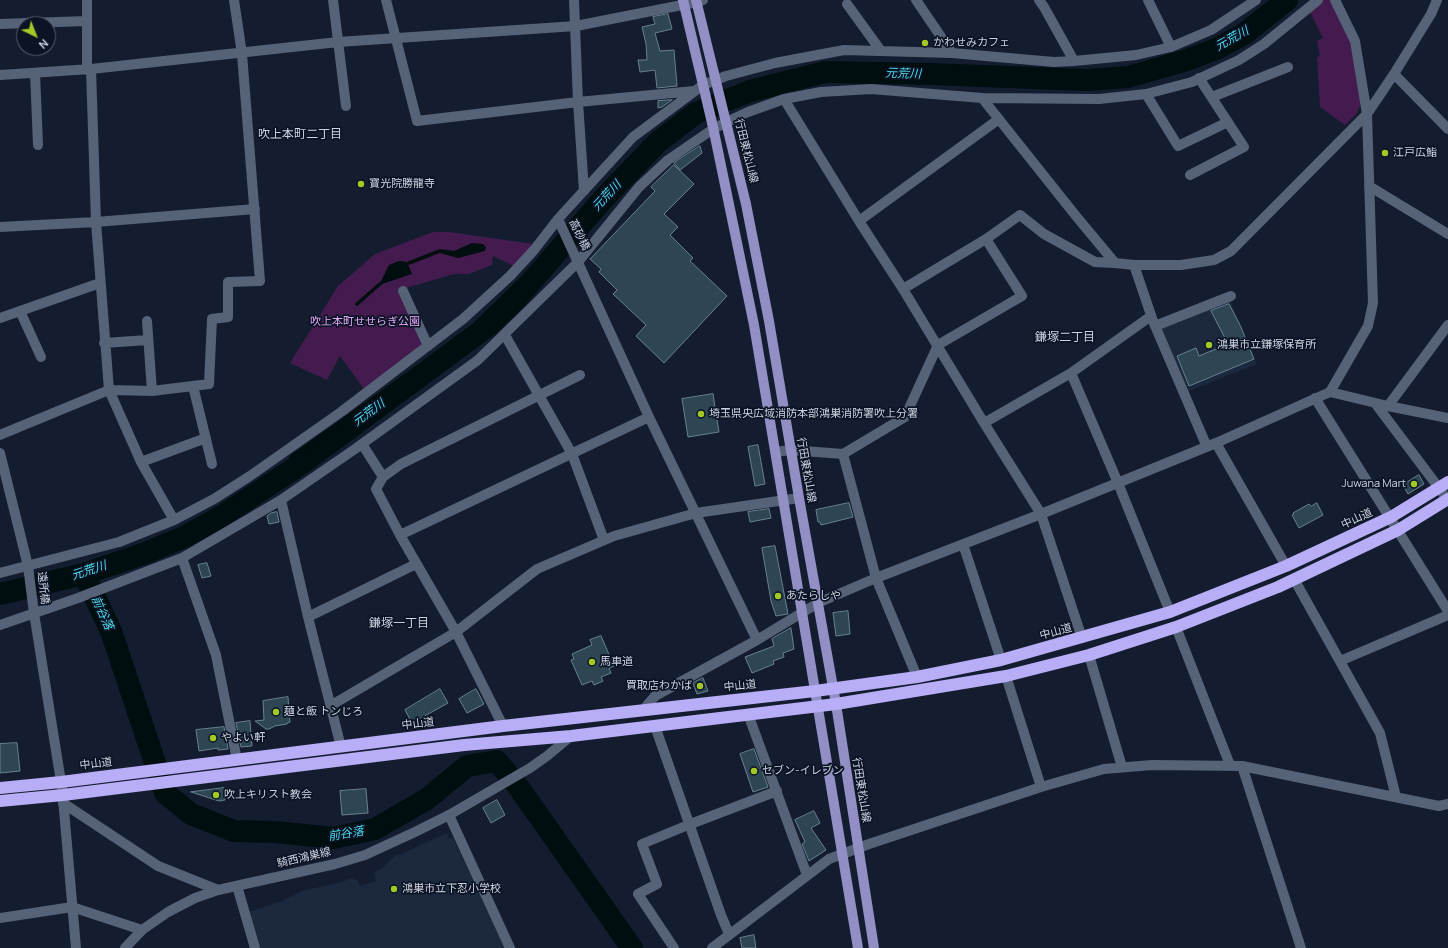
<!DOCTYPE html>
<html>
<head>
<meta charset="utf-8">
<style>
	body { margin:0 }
	#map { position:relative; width:1448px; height:948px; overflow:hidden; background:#141d2f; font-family:Manrope,sans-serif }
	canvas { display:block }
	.north { position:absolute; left:16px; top:16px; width:40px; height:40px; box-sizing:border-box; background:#0b1425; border:1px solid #596070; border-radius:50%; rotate:137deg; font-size:11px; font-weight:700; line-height:16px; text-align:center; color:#cdd3e0 }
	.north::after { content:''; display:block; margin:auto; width:14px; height:18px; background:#a3c926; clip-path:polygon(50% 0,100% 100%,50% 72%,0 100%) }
</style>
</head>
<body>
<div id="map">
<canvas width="1448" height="948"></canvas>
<div class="north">N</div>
</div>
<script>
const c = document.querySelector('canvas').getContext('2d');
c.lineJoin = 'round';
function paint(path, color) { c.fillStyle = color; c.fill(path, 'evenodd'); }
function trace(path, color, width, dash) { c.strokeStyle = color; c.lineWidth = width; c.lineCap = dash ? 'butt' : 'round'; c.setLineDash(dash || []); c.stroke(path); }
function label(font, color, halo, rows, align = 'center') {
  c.font = font + ' Manrope,"Noto Sans JP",sans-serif'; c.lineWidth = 3.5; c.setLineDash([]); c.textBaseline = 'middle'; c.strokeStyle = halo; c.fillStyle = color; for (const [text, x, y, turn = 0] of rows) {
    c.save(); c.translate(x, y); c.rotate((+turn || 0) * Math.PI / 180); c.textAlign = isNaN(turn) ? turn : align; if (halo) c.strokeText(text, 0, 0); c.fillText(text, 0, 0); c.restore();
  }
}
paint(new Path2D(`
	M1230,300L1257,364L1189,391L1160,327Z
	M447,833L449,839L453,838L506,948H259L249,912L282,901L302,891L342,882L352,878L358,881L360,886L376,881L374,874L376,871L382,868L396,855L398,854L399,855Z`), '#1c283e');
paint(new Path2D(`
	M1323,0H1331L1352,44L1361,103L1357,113L1345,125L1320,107L1317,57L1320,56L1317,41L1323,38L1310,12Z
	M433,232H449L533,244L516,267L493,256L492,265L469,274H454L406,288L398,292L422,343L420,348L364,389L340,356L327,380L290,363L338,286L375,254Z`), '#441b4f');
paint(new Path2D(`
	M472,243L483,244L486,247L485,251L458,258L440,253L434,255L432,252L440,249L454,251Z
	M399,261L407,262L412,274L382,284L381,281L389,265Z`), '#010e10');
trace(new Path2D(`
	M409,263L432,254
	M357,304L381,283
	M411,372L473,326L522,278
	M291,457L405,376`), '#010e10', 3.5);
trace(new Path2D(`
	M84,574L111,631L165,793L191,814L234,831L275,832L334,838L375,829L427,799L467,766L497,761L517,785L632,948
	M0,594L84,574L143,554L184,537L222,516L304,462L488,326L517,298L605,197L658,142L696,113L750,91L825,72L932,74L1086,80L1128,77L1187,60L1216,49L1244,34L1287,0`), '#010e10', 22);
const building = new Path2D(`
	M668,14L672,29L655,33L660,51L674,50L677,86L657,88L655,70L640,72L638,60H647L646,44L642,27L655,24L653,17Z
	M672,100L662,107L658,108V101Z
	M700,146L702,153L680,170L674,163Z
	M674,165L694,184L664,214L678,227L670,235L693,258L690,261L727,296L664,363L636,336L646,325L613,294L617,290L599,272L601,269L590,259L655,191L651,187Z
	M1229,304L1240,325L1254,359L1189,386L1177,356L1196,348L1199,356L1228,344L1211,311Z
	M713,394L719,432L688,437L682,399Z
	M758,445L765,484L755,486L748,447Z
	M1419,475L1424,484L1408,494L1403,485Z
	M849,503L853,517L821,525L820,522H818L816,510Z
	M1317,503L1323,515L1299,528L1292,515L1294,514L1293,513L1309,504L1311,506Z
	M769,509L771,518L750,522L748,512Z
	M277,512L279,522L269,524L267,516L271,513Z
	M775,546L788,614L776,616L771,601L762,548Z
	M207,563L211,576L202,578L198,565Z
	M848,611L850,634L836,636L833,613Z
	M791,628L794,649L783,653L784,657L773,661L774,664L752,673L745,657L774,646L772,639Z
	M601,636L614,666L609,668L611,673L601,677L603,681L594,685L592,681L582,685L571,660L574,659L572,654L592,645L590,640Z
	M703,678L708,691L697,694L693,683Z
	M440,689L448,703L412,723L405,710Z
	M476,689L484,704L467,713L459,699Z
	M288,697L290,722L287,723V724L275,726L269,729H266L255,721L264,720L263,701Z
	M250,721L252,746L241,747L236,723Z
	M224,727L228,749L218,750V748L199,751L196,730Z
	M17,743L20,771L0,773V744Z
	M754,749L768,787L753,792L740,754Z
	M224,788L225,800L219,801L191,792Z
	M366,789L368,813L342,815L340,791Z
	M497,800L505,815L491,823L483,808Z
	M814,811L820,823L811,828L826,850L809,861L802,844L805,842L795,820Z
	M754,935L756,948H742L740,938Z`);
paint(building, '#2e4553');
trace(building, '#688190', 1);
trace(new Path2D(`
	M87,0V70
	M333,0L346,106
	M386,0L417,121L578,102L694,91
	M574,0L578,102L584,191
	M916,0L952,53
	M1039,0L1044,7L1074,61
	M1148,0L1171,47
	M847,4L881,51
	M0,24L87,21
	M91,69L96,222L109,390L141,462L174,520
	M35,73L38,145
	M1394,74L1448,129
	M0,75L91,69L338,42L576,26L697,2L703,0
	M1146,94L1178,146L1228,122
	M1212,97L1288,67
	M982,98L1076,216L1115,263L1134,265H1181L1214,260L1231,251L1367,114L1394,74L1431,14L1437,0
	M784,99L859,221L903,289L984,423L1041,514L1082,638
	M1190,175L1244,147L1199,78
	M1369,186L1448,234
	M558,219L649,417L757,640
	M859,221L999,119
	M0,227L96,222L255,209
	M1134,265L1153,321L1207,447
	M903,289L986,239L1020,215L1044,234L1095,262L1115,263
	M403,291L428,346
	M20,311L41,357
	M0,318L100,283
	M147,321L152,391
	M1155,326L1231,296
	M505,335L572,454L604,540
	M104,343L148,340
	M1071,373L1118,483L1170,612
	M193,386L212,464
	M1330,392L1388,406L1448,418
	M1315,398L1448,611
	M1375,403L1448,500
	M1388,406L1448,325
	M984,423L1071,373L1151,316
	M0,435L109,390L152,391L209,384L212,319L228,317V282L260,281L242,54L234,0
	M1216,443L1286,566
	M362,444L383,477L376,489L400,535L456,632L503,726
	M776,452L790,450L843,454L905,417L938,345L1022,296L986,239
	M0,453L28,566L34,613L61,782
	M843,454L876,578L917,677
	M141,462L206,438
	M383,477L401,464L580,375
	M281,500L308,617L341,747
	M400,535L649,417
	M963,544L1001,660
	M182,558L216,655L237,760
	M0,573L119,542L174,520L214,499L250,476L341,412L463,319L510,276L534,250L558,219L633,137L703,85L726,76L775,63L844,50L952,53L1054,62L1074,61L1136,55L1171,47L1211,30L1256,0
	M1294,579L1380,733L1396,797
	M308,617L416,564
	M0,625L78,598L182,558L281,500L355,449L478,360L578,262L639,187L668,160L713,129L735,118L748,112L784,99L821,92L871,89L982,98L1099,99L1146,94L1192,82L1239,60L1264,44L1318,0
	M1176,627L1230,765
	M1089,655L1122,767
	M1340,661L1448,615
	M1006,676L1041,787
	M330,706L456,632L537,569L614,536L696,513L799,498
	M643,710L655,696L757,640L818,603L827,599L876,578L1041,514L1216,443L1330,392L1368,326L1373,303L1367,114L1355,41L1335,0
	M748,714L807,875
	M655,726L721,915L729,934
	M1242,766L1301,948
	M63,803L158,866L218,890
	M449,815L510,948
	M237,886L255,948
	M0,918L72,907L142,930
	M674,948L638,894L657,884L642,844L688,825L777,791
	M712,948L829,859L869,844L1041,787L1104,769L1152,765L1242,766L1439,806L1448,804`), '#566277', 10);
trace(new Path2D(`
	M62,787L76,948
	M125,948L142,930L168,912L195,898L218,890L335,864L365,855L415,832L449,815L530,768L547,756L571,736`), '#566277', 10);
trace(new Path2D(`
	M683,0L713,127L754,325L858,948
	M696,0L746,204L769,321L799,498L836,704L874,948`), '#918fc4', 10);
trace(new Path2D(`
	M0,788L61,782L503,726L815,691L917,677L1001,660L1170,612L1286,566L1391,517L1448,482
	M0,801L63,795L464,745L571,736L836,704L1006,676L1089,655L1176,627L1278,587L1398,530L1448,499`), '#b8adf7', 12);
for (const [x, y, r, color] of [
	[925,43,4,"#a3c926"],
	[1385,153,4,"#a3c926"],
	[361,184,4,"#a3c926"],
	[1209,345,4,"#a3c926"],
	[701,414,4,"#a3c926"],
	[1414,484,4,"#a3c926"],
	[778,596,4,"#a3c926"],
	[592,662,4,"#a3c926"],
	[700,686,4,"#a3c926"],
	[276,712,4,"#a3c926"],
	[213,738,4,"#a3c926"],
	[754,771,4,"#a3c926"],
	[216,795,4,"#a3c926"],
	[394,889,4,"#a3c926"]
]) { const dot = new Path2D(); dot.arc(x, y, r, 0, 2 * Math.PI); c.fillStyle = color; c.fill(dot); trace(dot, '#0b1425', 1.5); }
label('11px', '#cdd3e0', '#0b1425', [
	["かわせみカフェ",933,43],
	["江戸広鮨",1393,153],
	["寶光院勝龍寺",369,184],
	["鴻巣市立鎌塚保育所",1217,345],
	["埼玉県央広域消防本部鴻巣消防署吹上分署",709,414],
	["Juwana Mart",1406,484,"right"],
	["あたらしや",786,596],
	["馬車道",600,662],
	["買取店わかば",692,686,"right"],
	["麺と飯 トンじろ",284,712],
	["やよい軒",221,738],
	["セブン-イレブン",762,771],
	["吹上キリスト教会",224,795],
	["鴻巣市立下忍小学校",402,889]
], 'left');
label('11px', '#cdd3e0', '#0b1425', [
	["行田東松山線",746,151,76],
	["高砂橋",579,235,64],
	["行田東松山線",806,470,80],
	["中山道",1357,519,-25],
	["遠所橋",43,588,83],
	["中山道",1056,632,-15],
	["中山道",740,686,-6],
	["中山道",418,724,-7],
	["中山道",96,764,-7],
	["行田東松山線",861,790,81],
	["騎西鴻巣線",304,858,-13]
]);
label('11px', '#e4aaf5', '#0b1425', [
	["吹上本町せせらぎ公園",365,322]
]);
label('italic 12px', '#4cdaeb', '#0b1425', [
	["元荒川",1232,39,-29],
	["元荒川",903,74,2],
	["元荒川",607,196,-47],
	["元荒川",369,413,-36],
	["元荒川",89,571,-18],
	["前谷落",102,613,66],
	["前谷落",346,834,-9]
]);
label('12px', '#cdd3e0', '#0b1425', [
	["吹上本町二丁目",300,135],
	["鎌塚二丁目",1065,338],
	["鎌塚一丁目",399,624]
]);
</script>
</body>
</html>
